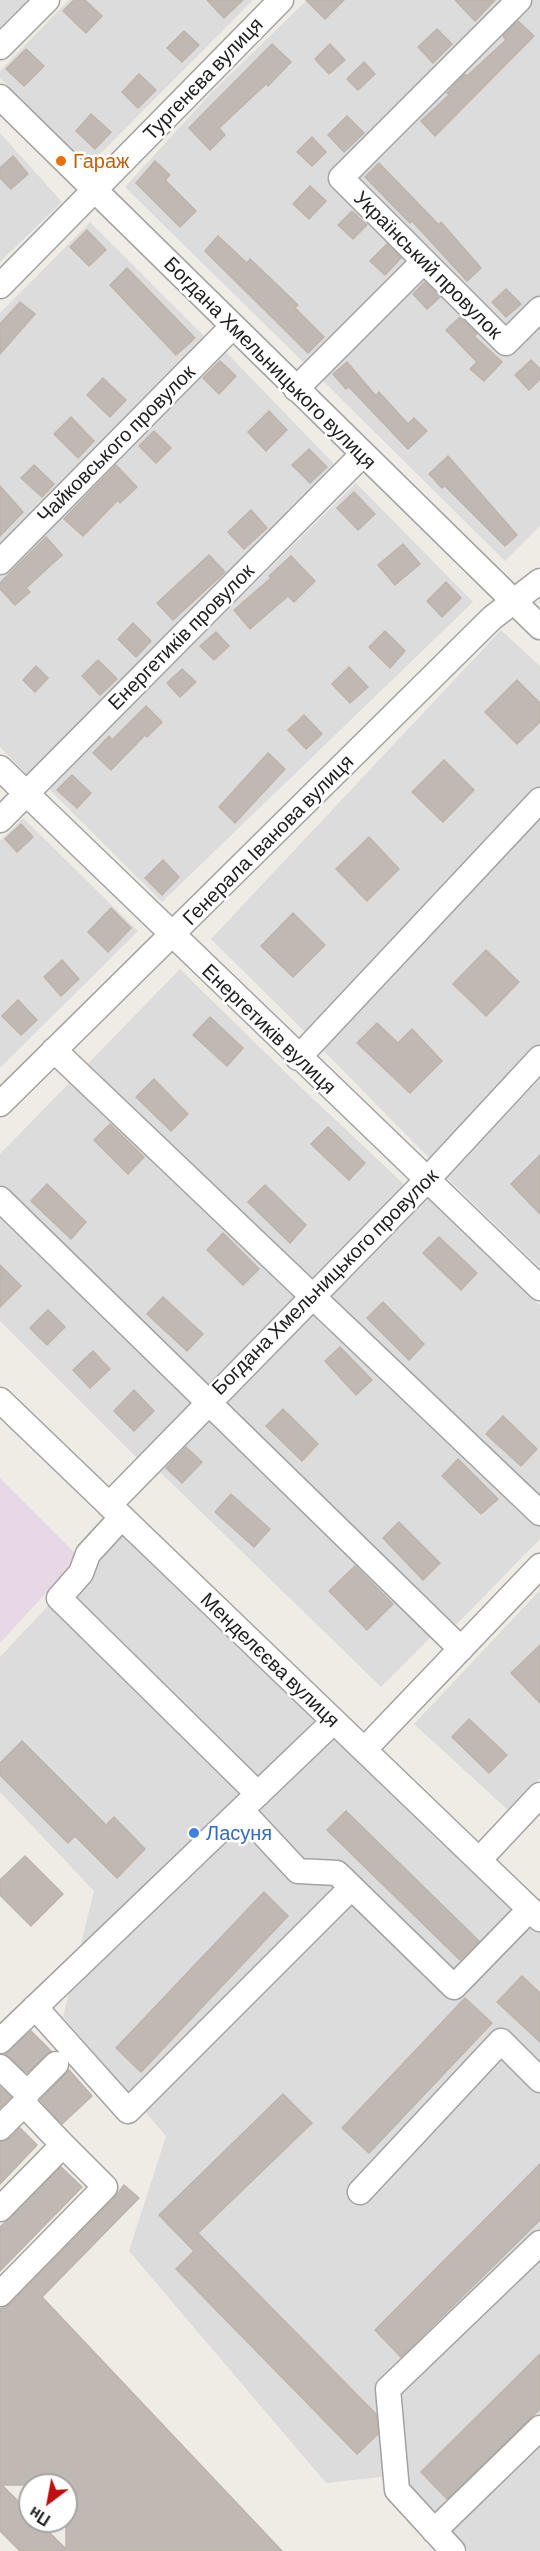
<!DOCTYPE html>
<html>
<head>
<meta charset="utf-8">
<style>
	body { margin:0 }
	#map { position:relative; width:540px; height:2551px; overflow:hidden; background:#efece6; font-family:Barlow,sans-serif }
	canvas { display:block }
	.north { position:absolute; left:18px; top:2473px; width:60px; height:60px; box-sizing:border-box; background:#fff; border:2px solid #a5a5a5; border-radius:50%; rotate:212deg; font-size:16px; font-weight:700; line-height:24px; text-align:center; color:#1f1f1f }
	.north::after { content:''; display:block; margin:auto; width:21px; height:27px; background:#c00e10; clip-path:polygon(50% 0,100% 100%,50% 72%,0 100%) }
</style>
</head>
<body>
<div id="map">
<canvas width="540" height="2551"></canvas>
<div class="north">Пн</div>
</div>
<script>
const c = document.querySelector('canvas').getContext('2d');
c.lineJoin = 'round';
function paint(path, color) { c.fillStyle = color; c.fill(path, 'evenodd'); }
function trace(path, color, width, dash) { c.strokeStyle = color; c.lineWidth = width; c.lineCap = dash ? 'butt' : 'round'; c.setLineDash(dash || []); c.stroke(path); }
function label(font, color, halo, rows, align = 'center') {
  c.font = font + ' Barlow,sans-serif'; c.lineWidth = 5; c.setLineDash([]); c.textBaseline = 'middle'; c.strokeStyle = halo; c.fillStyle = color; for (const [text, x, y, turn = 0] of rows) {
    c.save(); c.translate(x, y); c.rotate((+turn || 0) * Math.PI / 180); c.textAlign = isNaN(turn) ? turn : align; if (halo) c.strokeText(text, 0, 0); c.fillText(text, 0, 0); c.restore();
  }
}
paint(new Path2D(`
	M0,0H28L0,28Z
	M69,0H253L88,166L0,78V71Z
	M307,0H505L333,174L339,194L409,262L304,363L125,187L213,91Z
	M531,0H540V296L507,330L356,179Z
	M0,133L62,202L0,262Z
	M90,222L205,337L0,542V313Z
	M424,272L507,356L540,323V526L505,561L319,377Z
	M223,349L337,467L27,775L0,747V578Z
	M356,483L473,602L162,902L48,788Z
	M501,630L540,666V788L308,1035L211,939Z
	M540,813V1047L433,1162L319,1046Z
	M23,818L138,931L0,1068V841Z
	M180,969L293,1080L407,1187L206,1386L0,1185V1154Z
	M540,1071V1268L443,1174Z
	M427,1196L540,1305V1539L456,1625L226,1403Z
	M0,1209L194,1400L140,1461L0,1321Z
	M209,1416L431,1637L381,1687L157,1469Z
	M120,1529L540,1933V2551H469L398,2475L326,2483L129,2251L166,2136L63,2017L94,1891L0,1792V1657Z
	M540,1590V1778L509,1811L414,1724Z`), '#dddcdc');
paint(new Path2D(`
	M0,1478L79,1557L0,1643Z`), '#e8d8e5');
const building = new Path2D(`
	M74,0H85L102,16L86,33L63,11Z
	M207,0H243L224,18Z
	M306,0H344L325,19Z
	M455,0H495L475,21Z
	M518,21L534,36L435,136L421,121L449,95L447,93L465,74L467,76L506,40L503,36Z
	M437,29L452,44L433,63L418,47Z
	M184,31L199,45L182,62L167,48Z
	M272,44L291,62L268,86L266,84L219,128L225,135L210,150L189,128Z
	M330,44L345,60L329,74L315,59Z
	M26,49L44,66L24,86L6,69Z
	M364,62L375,74L358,90L347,79Z
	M139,74L156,90L138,108L122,92Z
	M91,114L111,132L95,149L76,131Z
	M347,116L364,133L344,152L328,135Z
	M312,137L326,152L312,166L297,152Z
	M13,156L28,174L11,189L0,178V168Z
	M155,161L170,175L165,180L196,211L180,227L136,183Z
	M379,163L439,225L441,222L481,268L467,281L412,221L410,223L365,177Z
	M310,186L326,201L309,219L293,204Z
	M352,211L367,225L353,239L338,225Z
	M87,230L106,250L89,266L70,247Z
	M218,236L247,263L250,259L268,276L298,305L295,308L324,337L308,353L205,251Z
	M387,244L401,258L385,275L370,261Z
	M127,268L195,338L176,355L110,285Z
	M425,282L440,297L427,309L413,294Z
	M506,289L521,304L506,317L492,302Z
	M20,302L35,314L0,354V324Z
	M460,317L477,334L474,336L502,362L484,381L470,369L477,362L446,330Z
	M531,360L540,369V379L529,390L515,375Z
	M220,361L236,376L219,394L203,378Z
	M347,362L376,396L379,392L408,424L414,418L427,431L408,449L349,387L346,389L333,374Z
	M103,378L126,400L110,417L87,395Z
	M269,411L287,430L266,451L248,432Z
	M71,417L94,441L78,458L54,434Z
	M154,431L171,448L156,463L139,446Z
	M309,449L327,467L310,483L292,465Z
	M448,456L517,535L505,546L445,486L442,488L429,474Z
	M34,465L54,484L42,497L21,478Z
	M116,465L137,487L120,503L118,500L83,536L64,519Z
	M0,486L23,512L0,536Z
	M354,492L375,514L358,530L337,508Z
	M251,510L267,528L244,549L228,532Z
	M46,537L62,555L26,588L30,592L15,605L0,589V583Z
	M403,544L420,564L395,585L378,565Z
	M209,555L225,572L173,620L157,603Z
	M291,556L315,581L294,602L288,596L250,629L234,610L271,578L269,576Z
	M446,582L461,598L442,617L427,601Z
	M133,623L151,641L136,657L118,639Z
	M385,631L405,651L390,668L369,647Z
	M216,632L229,646L214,660L200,646Z
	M98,660L117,679L100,695L82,676Z
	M36,666L48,678L35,692L23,680Z
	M349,667L368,687L350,703L332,684Z
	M182,669L196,682L180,697L167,683Z
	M517,680L540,703V722L517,744L485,712Z
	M146,706L162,722L147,737L145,735L111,770L93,753L109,736L112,740Z
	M304,715L322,734L306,749L288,730Z
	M268,753L285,769L235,823L219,807Z
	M444,760L474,790L443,822L412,792Z
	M72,775L91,793L77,808L57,790Z
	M21,824L33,837L17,852L5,839Z
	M369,837L399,869L367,901L336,869Z
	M163,860L179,877L162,895L145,878Z
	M111,908L131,928L108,952L88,932Z
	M293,913L325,945L293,977L261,946Z
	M486,950L519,982L486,1016L453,984Z
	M62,960L79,979L61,996L44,977Z
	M18,1000L37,1020L21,1035L2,1016Z
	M210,1017L243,1048L227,1066L193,1035Z
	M377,1023L398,1043L412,1029L442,1061L410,1093L357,1043Z
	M154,1079L188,1114L171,1131L136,1097Z
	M110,1124L144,1157L128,1174L94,1140Z
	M328,1127L365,1163L349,1180L311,1144Z
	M540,1155V1214L511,1184Z
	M47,1184L86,1222L71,1239L31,1201Z
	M265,1185L306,1225L290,1243L248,1202Z
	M223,1233L259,1269L243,1285L207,1250Z
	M439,1237L477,1273L461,1290L423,1253Z
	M0,1265L21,1286L0,1307Z
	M163,1297L203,1334L187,1351L147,1314Z
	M383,1302L424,1344L409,1360L367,1318Z
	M48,1310L65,1327L47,1345L30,1328Z
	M340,1347L372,1380L356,1395L325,1361Z
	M93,1351L110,1369L90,1388L73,1370Z
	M134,1390L154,1411L134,1431L114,1411Z
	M283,1409L318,1444L302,1461L266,1426Z
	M503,1416L537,1449L521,1466L486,1434Z
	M186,1447L202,1462L182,1483L166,1468Z
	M458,1459L498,1499L481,1514L442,1476Z
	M231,1494L270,1529L254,1547L215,1512Z
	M399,1522L440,1563L423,1580L383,1538Z
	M355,1566L393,1604L367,1630L329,1591Z
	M540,1645V1703L511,1673Z
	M469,1719L507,1755L489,1773L452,1737Z
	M22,1741L106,1825L114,1817L145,1849L117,1878L75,1836L68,1843L0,1775V1763Z
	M346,1811L479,1941L460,1960L327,1830Z
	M25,1856L63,1894L31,1926L0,1895V1880Z
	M264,1892L288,1916L141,2072L116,2048Z
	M522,1976L540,1993V2042L497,2002Z
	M465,1998L492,2023L369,2153L342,2128Z
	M31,2031L51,2051L27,2073L5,2054Z
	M69,2070L92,2096L62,2124L40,2100Z
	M0,2087L11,2097L0,2108Z
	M283,2094L312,2123L198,2233L376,2414L378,2434L357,2454L176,2269L194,2251L159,2215Z
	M20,2128L37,2145L0,2184V2142L10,2138Z
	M540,2164V2220L401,2357L375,2330Z
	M61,2167L82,2187L0,2271V2227Z
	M124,2185L139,2198L42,2297L282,2551H20L0,2531V2309L10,2304L115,2197ZM2,2485H66V2549L38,2521H30V2513Z
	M540,2354V2409L447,2499L421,2472Z`);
paint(building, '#bfb8b3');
trace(building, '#c0b3a9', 1.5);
const minor = new Path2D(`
	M519,0L341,178L506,343L540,309
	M0,47L47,0
	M0,97L540,627
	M0,286L281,0
	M296,389L424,261
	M0,562L233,326
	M0,768L540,1288
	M0,820L363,454
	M54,1050L540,1513
	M298,1058L540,800
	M0,1104L492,618L540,581
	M0,1199L461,1649
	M0,1400L540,1919
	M109,1505L426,1181L540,1058
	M122,1517L88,1554L81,1573L59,1598L258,1794
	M364,1750L540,1566
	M241,1810L298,1871L337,1873L454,1987L530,1909
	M479,1860L540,1795
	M35,2007L128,2111L351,1888
	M0,2041L334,1721
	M0,2067L27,2093L56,2064
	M0,2128L24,2104L27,2093
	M360,2192L501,2041L540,2080
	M0,2209L63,2145L24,2104
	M0,2294L105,2187L63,2145
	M434,2531L540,2428
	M453,2551L397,2490L388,2389L540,2243`);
trace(minor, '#a3a3a3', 27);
trace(minor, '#fff', 24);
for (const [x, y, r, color] of [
	[61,161,6,"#e8710a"],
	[194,1833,6,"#3f7fe0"]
]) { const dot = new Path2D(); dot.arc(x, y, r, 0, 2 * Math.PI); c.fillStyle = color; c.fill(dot); trace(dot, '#fff', 2); }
label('20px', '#1f1f1f', '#fff', [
	["Тургенєва вулиця",203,79,-46],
	["Український провулок",428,265,45],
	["Богдана Хмельницького вулиця",270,363,45],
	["Чайковського провулок",116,444,-45],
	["Енергетиків провулок",181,637,-45],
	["Генерала Іванова вулиця",268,840,-45],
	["Енергетиків вулиця",269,1029,44],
	["Богдана Хмельницького провулок",325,1282,-45],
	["Менделєєва вулиця",270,1660,44]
]);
label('20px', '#c56008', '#fff', [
	["Гараж",73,161]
], 'left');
label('20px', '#366cbe', '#fff', [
	["Ласуня",206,1833]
], 'left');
</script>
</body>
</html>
